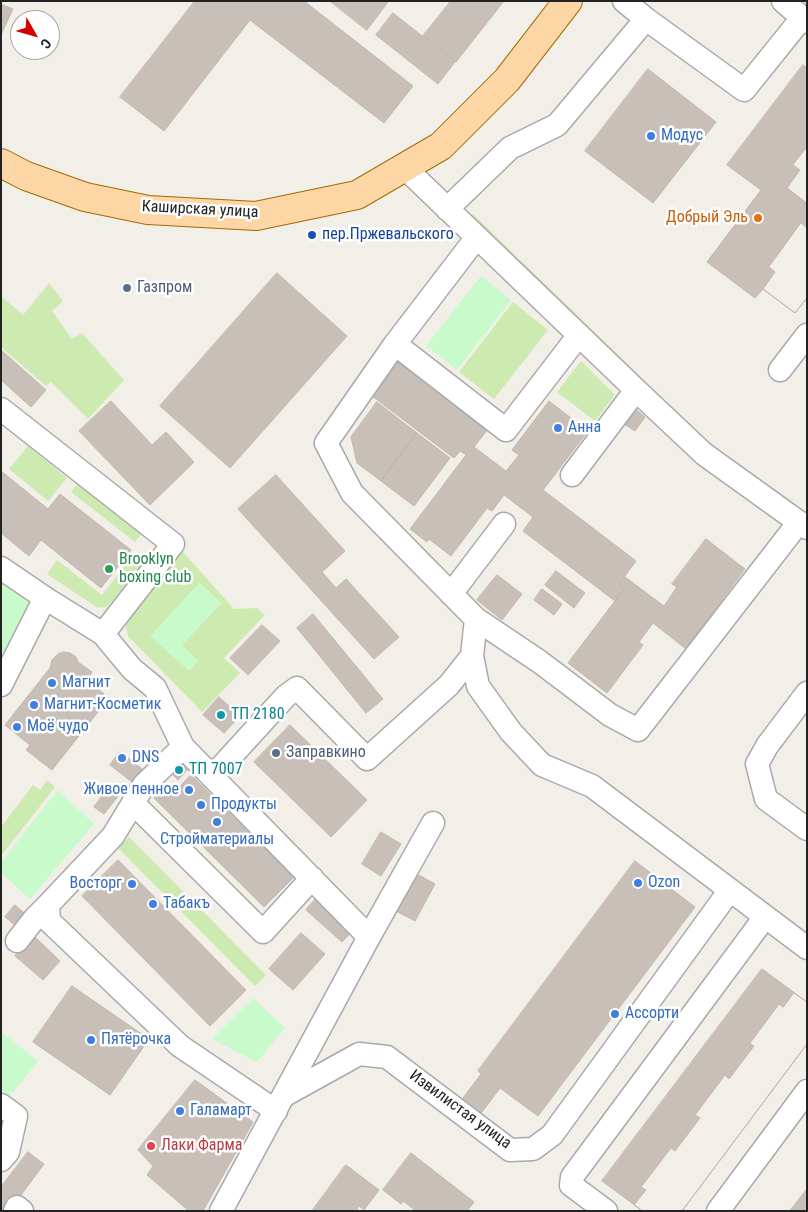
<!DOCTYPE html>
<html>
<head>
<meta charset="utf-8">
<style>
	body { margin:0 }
	#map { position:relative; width:808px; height:1212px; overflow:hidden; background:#f2efe9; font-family:"Roboto Condensed",sans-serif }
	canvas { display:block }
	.frame { position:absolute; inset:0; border:2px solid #222; pointer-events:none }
	.north { position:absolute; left:10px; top:10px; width:50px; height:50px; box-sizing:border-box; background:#fff; border:1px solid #a7a7a7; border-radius:50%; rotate:128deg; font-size:14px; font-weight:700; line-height:20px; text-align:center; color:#222 }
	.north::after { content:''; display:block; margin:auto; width:18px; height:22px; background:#d40000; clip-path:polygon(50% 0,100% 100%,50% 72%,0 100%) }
</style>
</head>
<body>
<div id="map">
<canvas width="808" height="1212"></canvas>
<div class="frame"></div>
<div class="north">С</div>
</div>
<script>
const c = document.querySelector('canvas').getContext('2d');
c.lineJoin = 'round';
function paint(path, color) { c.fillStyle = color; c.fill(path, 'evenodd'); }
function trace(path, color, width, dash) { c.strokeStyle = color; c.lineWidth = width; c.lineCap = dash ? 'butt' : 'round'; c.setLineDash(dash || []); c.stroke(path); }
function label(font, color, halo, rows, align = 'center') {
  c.font = font + ' "Roboto Condensed",sans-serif'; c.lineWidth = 5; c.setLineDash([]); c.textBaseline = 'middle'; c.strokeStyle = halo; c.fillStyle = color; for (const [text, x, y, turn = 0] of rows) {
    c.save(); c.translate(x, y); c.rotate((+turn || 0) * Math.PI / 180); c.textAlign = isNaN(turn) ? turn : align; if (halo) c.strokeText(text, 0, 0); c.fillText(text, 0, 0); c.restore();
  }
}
paint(new Path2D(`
	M473,214L689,424L684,430L467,223Z
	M49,283L63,301L52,311L72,339L82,333L124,380L88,419L51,382L46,386L1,347V296L23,315Z
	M513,302L548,330L494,399L459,372Z
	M581,361L615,395L595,421L557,392Z
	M28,446L67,478L48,501L9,469Z
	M79,482L142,533L135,542L71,492Z
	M183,552L234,609L257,608L265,615L224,658L240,673L202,712L128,636L125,623ZM199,583L221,603L181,646Z
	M134,554L144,562L107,607L98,608L47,574L57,560L102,595Z
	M47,780L55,787L1,856V827L33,785L40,790Z
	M129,837L266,975L255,986L118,848Z`), '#cdebb0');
paint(new Path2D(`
	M481,276L511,300L457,370L426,346Z
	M1,580L32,600L1,660Z
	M199,583L221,603L182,645L198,661L189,671L150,636Z
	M58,790L94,824L30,899L1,873V862Z
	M253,998L285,1028L257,1062L212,1039Z
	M1,1032L38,1061L10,1096L1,1089Z`), '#c8facc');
const building = new Path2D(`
	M195,1H304L413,86L384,123L250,20L164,131L120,97Z
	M330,1H387L388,2L367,30Z
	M451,1H504L456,62L423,36Z
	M1,4L13,9L1,35Z
	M393,13L455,62L438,84L376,35Z
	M803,65L807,68V298L795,313L763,289L755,298L707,262L761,190L727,165Z
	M648,69L716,122L653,203L585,151Z
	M807,147V203L787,188L800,170L793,165Z
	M801,223L807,228V298L795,313L763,289L775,272L769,267Z
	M277,273L347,336L230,468L160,406Z
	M1,350L46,390L31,407L1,380Z
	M398,362L487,430L474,447L506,471L519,455L512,450L549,401L588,431L543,490L636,561L619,584L624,589L615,601L523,531L533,517L504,495L492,511L487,508L451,556L429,539L427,542L410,529L466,455L460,451L454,458L372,396Z
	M111,401L152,445L166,432L194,462L150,505L79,431Z
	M377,402L417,433L381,481L357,463L351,437Z
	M635,409L645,417L635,431L624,424Z
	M417,433L450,458L414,506L381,481Z
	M1,471L48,509L60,494L131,550L101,588L41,540L29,556L1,533Z
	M276,475L345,551L322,572L336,588L346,579L399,637L374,659L238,509Z
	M706,539L745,569L692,640L696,643L690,652L653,623L639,642L643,645L607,693L568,663L624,589L619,584L625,577L664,606L677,587L672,584Z
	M556,571L585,593L574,608L545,585Z
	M497,575L522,594L502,620L477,600Z
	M542,589L562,604L554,615L534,600Z
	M313,614L383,699L366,713L297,628Z
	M262,625L280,641L248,675L230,658Z
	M64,652L70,653L76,657L78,662L92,672L89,677L101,686L99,690L109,698L52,770L26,750L30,745L5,725L50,668L52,660L58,654Z
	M219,697L240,716L224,733L203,715Z
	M290,725L367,800L331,837L254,762Z
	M120,752L142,769L132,782L110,765Z
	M181,759L189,768L178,780L169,771Z
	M191,775L294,877L264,907L154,798L169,783L176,790Z
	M110,786L120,794L104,814L94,807Z
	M381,832L401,844L381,876L362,864Z
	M118,860L246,990L210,1026L82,896Z
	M635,861L695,907L538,1116L500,1088L476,1120L457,1106L481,1074L478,1071Z
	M415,873L435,884L415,921L394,910Z
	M318,896L354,929L342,942L306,910Z
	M15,905L30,918L20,929L5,917Z
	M301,933L325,954L293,990L269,969Z
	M33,935L60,961L43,980L15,956Z
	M762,969L807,1002V1044L682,1211H639L640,1209L602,1181Z
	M72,986L149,1039L110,1095L33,1042Z
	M794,993L807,1002V1044L682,1211H642L634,1205L646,1190L641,1187L671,1148L675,1151L700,1118L695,1115L725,1075L729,1079L754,1046L750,1043L779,1004L783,1007Z
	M195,1080L253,1122L203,1211H189L147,1175L153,1166L138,1150Z
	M28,1152L44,1164L9,1211H1V1187Z
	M411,1153L474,1202L467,1211H416L403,1201L401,1204L383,1190Z
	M346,1165L379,1190L364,1210L359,1206L356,1211H312Z
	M807,1189V1211H790Z`);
paint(building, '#c7bfb8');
trace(building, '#c4b6ab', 1);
const minor = new Path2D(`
	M624,1L646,19L744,90L802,18
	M783,1L807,22
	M404,167L636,390L704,454L807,528
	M447,209L510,148L557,125L646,19
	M477,237L395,344L326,443L352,493L476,619L540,662L610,715L638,730L799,522
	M395,344L506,430L579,335
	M780,370L807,335
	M1,409L173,544L103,634
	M572,475L636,390
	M1,568L45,598L103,634L132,669L155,688L183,747L369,937
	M451,594L504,524
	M476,619L472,656L478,686L511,732L542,765L592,786L807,948
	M1,685L45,598
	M807,693L767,746L757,764L766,799L807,829
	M183,747L144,785L113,836L48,905L49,921L180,1046L276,1111
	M212,777L286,696L297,688L367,759L449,685L472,656
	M133,803L263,932L312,878
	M17,941L35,918L48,905
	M285,1095L359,1054L387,1057L510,1150L533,1149L552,1135L730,890
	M1,1105L16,1116L8,1152L1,1160
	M15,1211L17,1207L22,1211
	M221,1211L369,937L433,823
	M606,1211L571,1185L572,1177L765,917
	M718,1211L807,1091`);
const major = new Path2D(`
	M1,163L26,176L85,197L148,210L256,216L357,195L441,146L507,80L568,1`);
trace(minor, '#a9a9a9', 25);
trace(major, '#a06b00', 30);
trace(minor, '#fff', 22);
trace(major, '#fcd6a4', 28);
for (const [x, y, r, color] of [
	[651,136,5,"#3f7fe0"],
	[758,218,5,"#e8710a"],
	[312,235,5,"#1a4fb4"],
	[127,288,5,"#5c6f8a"],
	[558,428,5,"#3f7fe0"],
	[109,569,5,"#2e9e5b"],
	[52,683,5,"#3f7fe0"],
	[34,705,5,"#3f7fe0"],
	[221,715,5,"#0f9aa8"],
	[17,727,5,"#3f7fe0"],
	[276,753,5,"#5c6f8a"],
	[122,758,5,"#3f7fe0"],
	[179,770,5,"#0f9aa8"],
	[189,790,5,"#3f7fe0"],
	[201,805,5,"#3f7fe0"],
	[217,822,5,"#3f7fe0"],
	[638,883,5,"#3f7fe0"],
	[132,884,5,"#3f7fe0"],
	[153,904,5,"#3f7fe0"],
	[615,1014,5,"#3f7fe0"],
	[91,1040,5,"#3f7fe0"],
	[180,1111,5,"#3f7fe0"],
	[151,1146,5,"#e0444e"]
]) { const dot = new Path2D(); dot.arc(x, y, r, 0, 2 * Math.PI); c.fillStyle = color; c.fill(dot); trace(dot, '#fff', 2); }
label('16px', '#366cbe', '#fff', [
	["Модус",661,136],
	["Анна",568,428],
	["Магнит",62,683],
	["Магнит-Косметик",44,705],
	["Моё чудо",27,727],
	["DNS",132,758],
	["Живое пенное",179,790,"right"],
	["Продукты",211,805],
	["Стройматериалы",217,840,"center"],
	["Ozon",648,883],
	["Восторг",122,884,"right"],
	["Табакъ",163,904],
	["Ассорти",625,1014],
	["Пятёрочка",101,1040],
	["Галамарт",190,1111]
], 'left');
label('16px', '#222', '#fff', [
	["Каширская улица",200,210,3],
	["Извилистая улица",460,1110,36]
]);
label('16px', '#c56008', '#fff', [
	["Добрый Эль",748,218]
], 'right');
label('16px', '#164399', '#fff', [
	["пер.Пржевальского",322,235]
], 'left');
label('16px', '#4e5e75', '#fff', [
	["Газпром",137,288],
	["Заправкино",286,753]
], 'left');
label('16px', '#27864d', '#fff', [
	["Brooklyn",119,560],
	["boxing club",119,578]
], 'left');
label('16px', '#0d838f', '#fff', [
	["ТП 2180",231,715],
	["ТП 7007",189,770]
], 'left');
label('16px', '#be3a42', '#fff', [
	["Лаки Фарма",161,1146]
], 'left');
</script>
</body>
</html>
